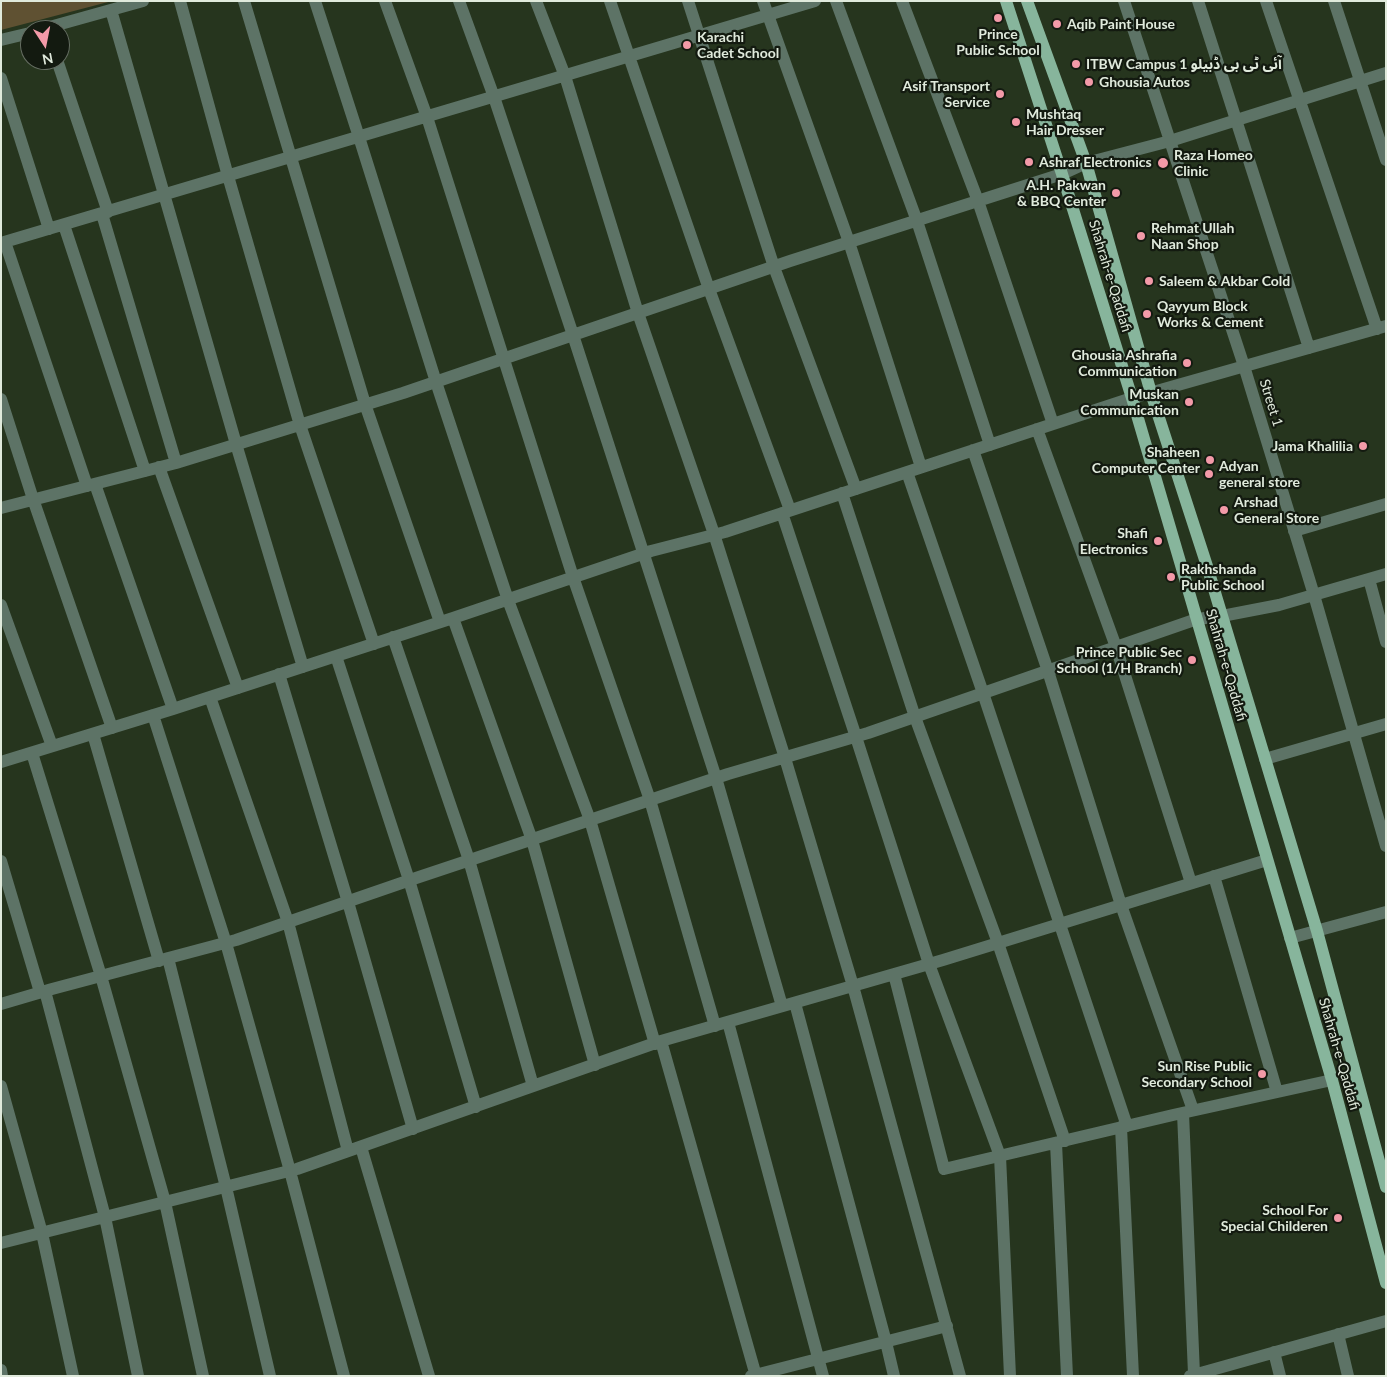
<!DOCTYPE html>
<html>
<head>
<meta charset="utf-8">
<style>
	body { margin:0 }
	#map { position:relative; width:1387px; height:1377px; overflow:hidden; background:#26351e; font-family:Lato,sans-serif }
	canvas { display:block }
	.frame { position:absolute; inset:0; border:2px solid #e0eadc; pointer-events:none }
	.north { position:absolute; left:20px; top:20px; width:50px; height:50px; box-sizing:border-box; background:#131a10; border:1px solid #656d62; border-radius:50%; rotate:169deg; font-size:14px; font-weight:700; line-height:20px; text-align:center; color:#e0eadc }
	.north::after { content:''; display:block; margin:auto; width:18px; height:22px; background:#f39aa8; clip-path:polygon(50% 0,100% 100%,50% 72%,0 100%) }
</style>
</head>
<body>
<div id="map">
<canvas width="1387" height="1377"></canvas>
<div class="frame"></div>
<div class="north">N</div>
</div>
<script>
const c = document.querySelector('canvas').getContext('2d');
c.lineJoin = 'round';
function paint(path, color) { c.fillStyle = color; c.fill(path, 'evenodd'); }
function trace(path, color, width, dash) { c.strokeStyle = color; c.lineWidth = width; c.lineCap = dash ? 'butt' : 'round'; c.setLineDash(dash || []); c.stroke(path); }
function label(font, color, halo, rows, align = 'center') {
  c.font = font + ' Lato,"Noto Sans Arabic",sans-serif'; c.lineWidth = 4.5; c.setLineDash([]); c.textBaseline = 'middle'; c.strokeStyle = halo; c.fillStyle = color; for (const [text, x, y, turn = 0] of rows) {
    c.save(); c.translate(x, y); c.rotate((+turn || 0) * Math.PI / 180); c.textAlign = isNaN(turn) ? turn : align; if (halo) c.strokeText(text, 0, 0); c.fillText(text, 0, 0); c.restore();
  }
}
paint(new Path2D(`
	M1,1H112L1,30Z`), '#5f5132');
trace(new Path2D(`
	M180,1L228,176L300,425L374,644
	M244,1L365,404L440,622
	M315,1L359,137L436,382L508,600L590,820L655,1044
	M385,1L427,117L573,577L650,800L715,1026
	M459,1L494,97L573,335L716,778L782,1006
	M536,1L565,76L638,313L714,534L785,758L853,986L960,1376
	M610,1L709,289L790,510
	M688,1L774,267L856,489
	M763,1L849,242L921,467
	M836,1L917,221L990,445
	M902,1L978,201L1053,424
	M1124,1L1244,366L1314,595L1386,846
	M1198,1L1309,348
	M1266,1L1377,329
	M1334,1L1386,160
	M111,10L236,444L303,667
	M39,30L143,1
	M1,40L30,33
	M57,60L108,212
	M1,78L49,229
	M102,214L176,463
	M64,225L145,471
	M5,242L87,486
	M1,243L815,1
	M1,399L33,499L112,728
	M1037,429L1116,647L1191,883
	M973,450L1048,671L1121,905L1193,1110
	M159,467L238,688
	M907,472L983,693L1127,1126
	M95,484L173,709
	M842,493L915,717L998,943L1065,1141
	M1,508L176,463L403,393L790,261L1062,174L1086,163L1170,141L1386,73
	M782,513L856,737L929,964L1000,1156L1010,1376
	M1294,531L1386,504
	M1369,579L1386,642
	M1,605L52,746
	M453,618L532,840L595,1065
	M393,637L469,860L533,1086
	M336,656L409,880L476,1107
	M279,674L348,902L413,1129
	M210,697L288,922L348,1151
	M153,715L226,943L290,1171L344,1376
	M93,734L159,961
	M32,753L101,976L165,1202L203,1376
	M1265,759L1386,724
	M1,762L173,709L453,618L651,551L725,532L1132,398L1386,326
	M1,861L40,992
	M1214,876L1277,1092
	M1290,938L1386,912
	M168,958L226,1187L270,1376
	M894,974L944,1169L1173,1115L1332,1080
	M45,991L105,1217L138,1376
	M795,1003L886,1342L894,1376
	M1,1004L52,989L236,940L416,878L728,774L868,733L1197,619L1222,616L1279,605L1386,574
	M728,1022L823,1376
	M661,1041L756,1376
	M1,1086L42,1233L73,1376
	M1183,1113L1194,1374
	M1121,1127L1133,1376
	M1056,1143L1067,1376
	M361,1147L429,1376
	M1,1243L297,1169L661,1041L943,960L1267,860
	M1338,1334L1348,1376
	M1274,1352L1280,1376
	M1,1370L2,1376
	M751,1376L947,1326
	M1190,1376L1386,1321`), '#5d7366', 12);
trace(new Path2D(`
	M1006,1L1062,174L1132,398L1332,1080L1386,1283
	M1027,1L1086,163L1151,393L1207,566L1317,931L1386,1187`), '#87b59c', 12);
for (const [x, y, r, color] of [
	[998,18,5,"#f39aa8"],
	[1057,24,5,"#f39aa8"],
	[687,45,5,"#f39aa8"],
	[1076,64,5,"#f39aa8"],
	[1089,82,5,"#f39aa8"],
	[1000,94,5,"#f39aa8"],
	[1016,122,5,"#f39aa8"],
	[1029,162,5,"#f39aa8"],
	[1163,163,6,"#f39aa8"],
	[1116,193,5,"#f39aa8"],
	[1141,236,5,"#f39aa8"],
	[1149,281,5,"#f39aa8"],
	[1147,314,5,"#f39aa8"],
	[1187,363,5,"#f39aa8"],
	[1189,402,5,"#f39aa8"],
	[1363,446,5,"#f39aa8"],
	[1210,460,5,"#f39aa8"],
	[1209,474,5,"#f39aa8"],
	[1224,510,5,"#f39aa8"],
	[1158,541,5,"#f39aa8"],
	[1171,577,5,"#f39aa8"],
	[1192,660,5,"#f39aa8"],
	[1262,1074,5,"#f39aa8"],
	[1338,1218,5,"#f39aa8"]
]) { const dot = new Path2D(); dot.arc(x, y, r, 0, 2 * Math.PI); c.fillStyle = color; c.fill(dot); trace(dot, '#131a10', 2); }
label('bold 14px', '#e0eadc', '#131a10', [
	["Aqib Paint House",1067,24],
	["Prince",998,34,"center"],
	["Public School",998,50,"center"],
	["Karachi",697,37],
	["Cadet School",697,53],
	["ITBW Campus 1 آئی ٹی بی ڈبیلو",1086,64],
	["Ghousia Autos",1099,82],
	["Asif Transport",990,86,"right"],
	["Service",990,102,"right"],
	["Mushtaq",1026,114],
	["Hair Dresser",1026,130],
	["Raza Homeo",1174,155],
	["Clinic",1174,171],
	["Ashraf Electronics",1039,162],
	["A.H. Pakwan",1106,185,"right"],
	["& BBQ Center",1106,201,"right"],
	["Rehmat Ullah",1151,228],
	["Naan Shop",1151,244],
	["Saleem & Akbar Cold",1159,281],
	["Qayyum Block",1157,306],
	["Works & Cement",1157,322],
	["Ghousia Ashrafia",1177,355,"right"],
	["Communication",1177,371,"right"],
	["Muskan",1179,394,"right"],
	["Communication",1179,410,"right"],
	["Jama Khalilia",1353,446,"right"],
	["Shaheen",1200,452,"right"],
	["Computer Center",1200,468,"right"],
	["Adyan",1219,466],
	["general store",1219,482],
	["Arshad",1234,502],
	["General Store",1234,518],
	["Shafi",1148,533,"right"],
	["Electronics",1148,549,"right"],
	["Rakhshanda",1181,569],
	["Public School",1181,585],
	["Prince Public Sec",1182,652,"right"],
	["School (1/H Branch)",1182,668,"right"],
	["Sun Rise Public",1252,1066,"right"],
	["Secondary School",1252,1082,"right"],
	["School For",1328,1210,"right"],
	["Special Childeren",1328,1226,"right"]
], 'left');
label('14px', '#e0eadc', '#131a10', [
	["Shahrah-e-Qaddafi",1110,276,73],
	["Street 1",1271,403,73],
	["Shahrah-e-Qaddafi",1226,665,74],
	["Shahrah-e-Qaddafi",1339,1054,74]
]);
</script>
</body>
</html>
